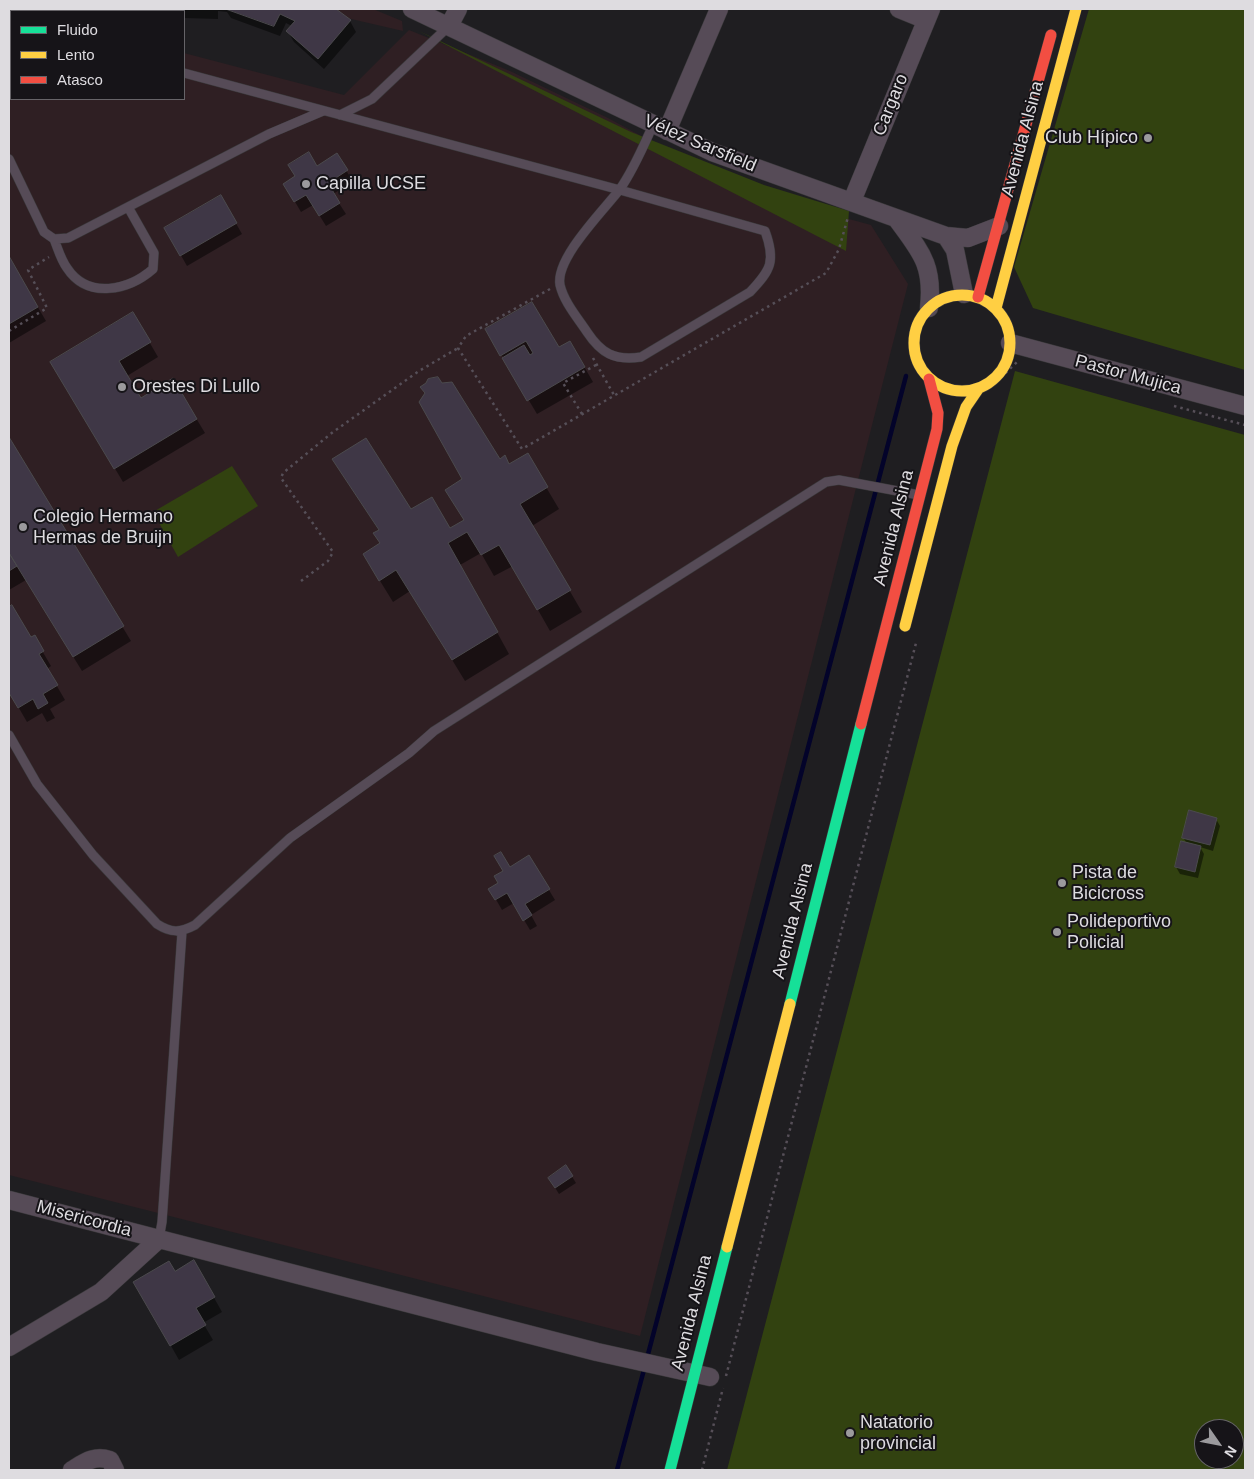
<!DOCTYPE html>
<html>
<head>
<meta charset="utf-8">
<style>
	body { margin:0 }
	#map { position:relative; width:1254px; height:1479px; overflow:hidden; background:#1f1e21; font-family:Helvetica,sans-serif }
	canvas { display:block }
	.frame { position:absolute; inset:0; border:10px solid #dedce0; pointer-events:none }
	.legend { position:absolute; left:10px; top:10px; width:175px; height:90px; box-sizing:border-box; background:#161418; border:1px solid #666468; margin:0; padding:6px 9px; list-style:none; font-size:15px; color:#dedce0 }
	.legend li { display:flex; align-items:center; gap:10px; height:25px }
	.legend b { width:25px; border:1px solid #666468 }
	.north { position:absolute; left:1194px; top:1419px; width:50px; height:50px; box-sizing:border-box; background:#161418; border:1px solid #666468; border-radius:50%; rotate:123deg; font-size:14px; font-weight:700; line-height:20px; text-align:center; color:#dedce0 }
	.north::after { content:''; display:block; margin:auto; width:18px; height:22px; background:#9b9a9d; clip-path:polygon(50% 0,100% 100%,50% 72%,0 100%) }
</style>
</head>
<body>
<div id="map">
<canvas width="1254" height="1479"></canvas>
<div class="frame"></div>
<ul class="legend">
<li><b style="height:6px;background:#16e098"></b>Fluido</li>
<li><b style="height:6px;background:#ffcf43"></b>Lento</li>
<li><b style="height:6px;background:#f24e42"></b>Atasco</li>
</ul>
<div class="north">N</div>
</div>
<script>
const c = document.querySelector('canvas').getContext('2d');
c.lineJoin = 'round';
function paint(path, color) { c.fillStyle = color; c.fill(path, 'evenodd'); }
function trace(path, color, width, dash) { c.strokeStyle = color; c.lineWidth = width; c.lineCap = dash ? 'butt' : 'round'; c.setLineDash(dash || []); c.stroke(path); }
function label(font, color, halo, rows, align = 'center') {
  c.font = font + ' Helvetica,sans-serif'; c.lineWidth = 4; c.setLineDash([]); c.textBaseline = 'middle'; c.strokeStyle = halo; c.fillStyle = color; for (const [text, x, y, turn = 0] of rows) {
    c.save(); c.translate(x, y); c.rotate((+turn || 0) * Math.PI / 180); c.textAlign = isNaN(turn) ? turn : align; if (halo) c.strokeText(text, 0, 0); c.fillText(text, 0, 0); c.restore();
  }
}
paint(new Path2D(`
	M9,9L25,11H11V99H184V53L344,95L409,30L510,71L608,118L689,162L812,209L871,225L908,284L640,1336L9,1175Z
	M308,9H373L402,21L403,31Z`), '#2f1f23');
paint(new Path2D(`
	M1089,9H1245V370L1033,308L1014,267Z
	M419,31L631,132L764,185L849,211L846,251Z
	M1015,371L1245,435V1470H727ZM1204,1429H1234V1459H1204Z
	M232,466L258,506L178,557L153,512Z`), '#324210');
paint(new Path2D(`
	M120,9H335L350,21L356,32L324,69L294,42L288,32L292,26L286,23L280,36L231,18L227,12L218,11V19L184,18V11H121Z
	M337,155L353,182L333,194L346,214L326,226L313,205L301,212L291,195L297,177Z
	M221,197L242,234L187,266L166,229Z
	M9,258L46,321L9,343Z
	M133,314L158,357L127,376L141,399L173,380L205,433L123,482L52,363Z
	M487,330L558,349L570,342L593,382L537,414Z
	M9,440L131,641L82,671L26,580L9,590Z
	M527,455L559,509L532,526L582,612L550,631L513,566L494,576L481,553L460,565L509,654L465,681L410,591L393,602L377,576L381,544L379,531L334,459L410,510L450,530L465,521L499,460L509,466Z
	M12,607L31,639L34,637L51,666L47,669L65,700L50,709L55,718L47,722L42,713L27,722L9,691V609Z
	M1216,819L1220,826L1213,851L1200,847L1204,854L1198,878L1180,874L1176,867L1187,844L1183,837Z
	M529,857L555,900L531,915L537,926L530,930L514,903L502,910L490,889L499,884L510,869Z
	M566,1167L576,1183L559,1194L549,1178Z
	M194,1262L222,1312L203,1323L213,1340L179,1360L135,1282L174,1273Z`), '#0007');
trace(new Path2D(`
	M647,1358L906,376
	M617,1470L645,1366`), '#03032a', 4.5);
const building = new Path2D(`
	M226,9H336L351,20L318,59L286,31L295,21L280,14L274,26Z
	M309,152L317,166L337,153L348,170L328,183L340,203L319,216L306,195L294,202L283,184L295,176L288,165Z
	M221,195L237,223L180,256L164,228Z
	M9,256L38,307L9,324Z
	M532,302L559,347L570,341L585,367L527,401L502,358L524,345L530,355L533,353L526,341L500,356L485,329Z
	M133,312L151,342L119,361L141,398L173,378L197,419L114,469L50,362Z
	M438,377L442,383L452,382L500,459L505,455L509,464L528,453L548,487L520,504L571,590L537,610L499,545L481,555L467,532L448,543L498,632L452,660L396,570L379,581L363,554L380,543L373,533L379,530L332,459L366,438L411,509L432,497L450,528L464,520L445,490L462,479L419,402L425,393L420,387L426,383L428,379Z
	M9,437L124,626L73,657L9,553Z
	M9,553L17,566L9,571Z
	M12,605L31,637L35,635L44,651L39,654L58,685L43,694L48,703L38,709L33,699L18,708L9,693V607Z
	M1189,810L1217,818L1210,845L1182,838Z
	M1181,841L1201,846L1195,872L1175,867Z
	M501,852L510,867L529,855L550,889L525,904L532,915L523,921L507,893L495,900L488,889L498,883L494,876L503,871L494,856Z
	M566,1165L573,1176L555,1188L548,1178Z
	M194,1260L215,1297L196,1308L206,1325L170,1346L133,1282L169,1261L175,1271Z`);
paint(building, '#3f3746');
trace(building, '#4b4a4d', 1);
const lane = new Path2D(`
	M9,58L11,55
	M184,73L620,190L765,231C776,261 771,270 750,292L641,357C614,361 601,353 587,332C577,317 564,302 560,285C555,258 605,209 620,189C634,169 643,147 653,125
	M340,115L372,99L449,26
	M9,159L44,232L54,239L68,238L269,134L323,111
	M54,239C58,249 61,260 67,268C88,300 129,290 153,269L154,253L128,207
	M9,735L37,784L93,855L157,924C171,933 180,933 195,925L290,838L409,753L434,731L826,482L839,480L919,495
	M159,1239L162,1222L182,932`);
const street = new Path2D(`
	M412,9L712,152L946,236L968,238L999,226
	M899,9L926,20
	M449,26L458,9
	M667,131L719,9
	M852,201L931,9
	M896,218C920,251 934,264 929,308
	M946,236L955,250L964,294
	M1010,343L1245,406
	M9,1200L159,1239
	M9,1347L101,1292L159,1239L597,1352L710,1377
	M72,1470C85,1462 94,1455 110,1460L115,1470`);
const fast = new Path2D(`
	M790,1004L861,724
	M670,1470L727,1247`);
const slow = new Path2D(`
	M914 343a48 48 0 1 1 96 0a48 48 0 1 1-96 0Z
	M996,308L1076,9
	M905,626L952,446L966,407L979,388
	M727,1247L790,1004`);
const jam = new Path2D(`
	M978,297L1051,35
	M861,724L937,429L938,413L929,379`);
trace(lane, '#3a393b', 10);
trace(street, '#3a393b', 19);
trace(fast, '#3a393b', 12);
trace(slow, '#3a393b', 12);
trace(jam, '#3a393b', 12);
trace(new Path2D(`
	M550,289L466,336L458,348L522,449L826,273L839,249L848,217
	M9,331L47,308L28,270L49,257
	M593,358L614,395
	M996,382L1017,362
	M1174,406L1245,425
	M582,414L563,383L596,365
	M301,581L328,561L333,552L281,478L283,473L333,432L419,371L458,348
	M681,1340L682,1329
	M726,1376L916,643
	M702,1470L723,1388`), '#564f58', 2.5, [2.5, 4]);
trace(lane, '#564b57', 9);
trace(street, '#564b57', 18);
trace(fast, '#16e098', 11);
trace(slow, '#ffcf43', 11);
trace(jam, '#f24e42', 11);
for (const [x, y, r, color] of [
	[1148,138,5,"#9b9a9d"],
	[306,184,5,"#9b9a9d"],
	[122,387,5,"#9b9a9d"],
	[23,527,5,"#9b9a9d"],
	[1062,883,5,"#9b9a9d"],
	[1057,932,5,"#9b9a9d"],
	[850,1433,5,"#9b9a9d"]
]) { const dot = new Path2D(); dot.arc(x, y, r, 0, 2 * Math.PI); c.fillStyle = color; c.fill(dot); trace(dot, '#161418', 2); }
label('18px', '#dedce0', '#161418', [
	["Cargaro",891,105,-68],
	["Avenida Alsina",1023,139,-75],
	["Vélez Sarsfield",700,144,23],
	["Pastor Mujica",1128,375,15],
	["Avenida Alsina",894,528,-76],
	["Avenida Alsina",793,921,-76],
	["Misericordia",84,1219,15],
	["Avenida Alsina",692,1313,-76]
]);
label('18px', '#dedce0', '#161418', [
	["Club Hípico",1138,138,"right"],
	["Capilla UCSE",316,184],
	["Orestes Di Lullo",132,387],
	["Colegio Hermano",33,517],
	["Hermas de Bruijn",33,538],
	["Pista de",1072,873],
	["Bicicross",1072,894],
	["Polideportivo",1067,922],
	["Policial",1067,943],
	["Natatorio",860,1423],
	["provincial",860,1444]
], 'left');
</script>
</body>
</html>
